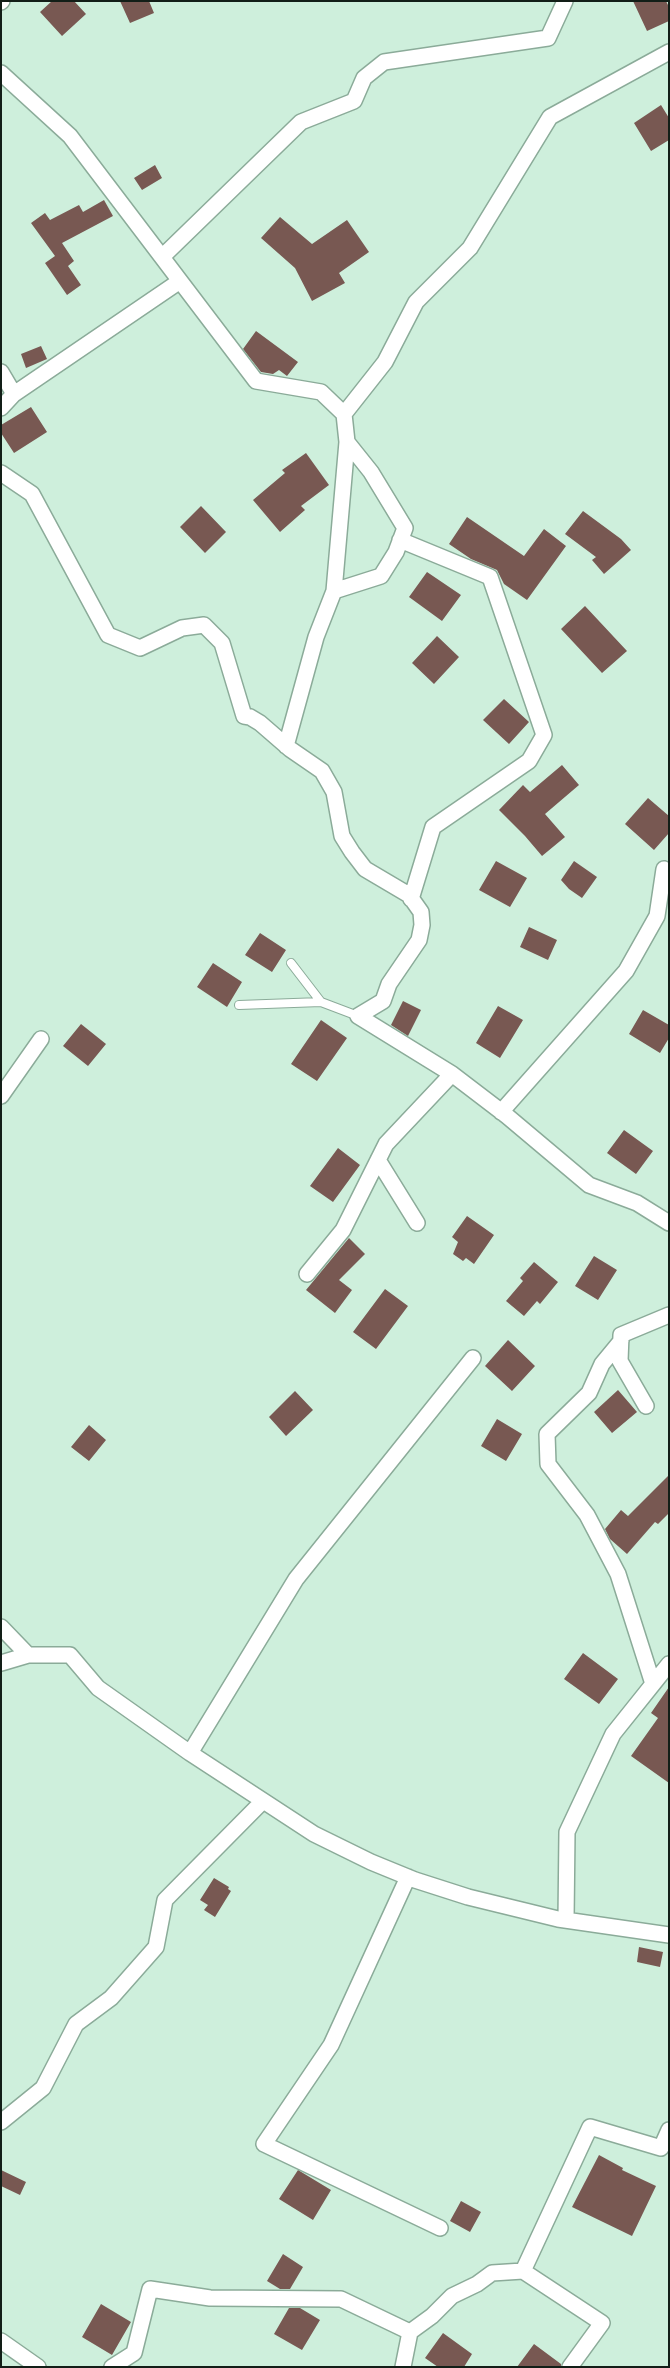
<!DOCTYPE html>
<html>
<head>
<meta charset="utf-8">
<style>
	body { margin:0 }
	#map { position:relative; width:670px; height:2368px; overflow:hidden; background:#ceefdc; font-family:"IBM Plex Sans",sans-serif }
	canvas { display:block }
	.frame { position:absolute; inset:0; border:2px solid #121e17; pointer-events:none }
</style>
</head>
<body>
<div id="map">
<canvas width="670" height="2368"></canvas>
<div class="frame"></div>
</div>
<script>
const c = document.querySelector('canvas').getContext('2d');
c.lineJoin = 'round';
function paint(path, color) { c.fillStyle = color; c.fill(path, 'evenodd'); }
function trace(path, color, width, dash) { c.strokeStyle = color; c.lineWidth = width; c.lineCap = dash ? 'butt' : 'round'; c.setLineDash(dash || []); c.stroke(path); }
paint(new Path2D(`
	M52,1H74L86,14L62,36L40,12Z
	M120,1H149L154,13L130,23Z
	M633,1H666L669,7V21L647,31Z
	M661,105L669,118V140L651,151L634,123Z
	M155,165L162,178L142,190L134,178Z
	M104,200L113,216L62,243L74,261L68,266L81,285L67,295L45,263L55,256L31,223L45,213L50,220L79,205L83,212Z
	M280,217L312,244L347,220L369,252L339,273L345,283L312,301L295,268L261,238Z
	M256,331L298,362L287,376L279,370L273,374L261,372L243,349Z
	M41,346L47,359L26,368L21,354Z
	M31,407L47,432L14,453L1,433V425Z
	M306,453L329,485L301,506L305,510L280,532L253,500L285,473L282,470Z
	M201,506L226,532L205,553L180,527Z
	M583,511L621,539L631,550L604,574L592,560L596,557L565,534Z
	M467,517L524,556L544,529L566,546L527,600L504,584L497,570L471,559L449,544Z
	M427,572L461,595L442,621L409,597Z
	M585,606L627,651L602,673L561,629Z
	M437,636L459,657L434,684L412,663Z
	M504,699L529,722L509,744L483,720Z
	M562,765L579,785L545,814L565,837L542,856L525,836L499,810L523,785L530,792Z
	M648,798L669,816V833L654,850L625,824Z
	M496,861L527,878L510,907L479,890Z
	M574,861L597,877L582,898L569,889L561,880Z
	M529,927L557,940L548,960L520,947Z
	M260,933L286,950L272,972L245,955Z
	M213,963L242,982L227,1007L197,987Z
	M403,1001L421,1010L408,1036L391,1025Z
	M498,1006L523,1020L500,1058L476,1043Z
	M643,1010L669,1025V1038L660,1053L629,1034Z
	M321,1020L347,1038L317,1081L291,1064Z
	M81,1024L106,1044L88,1066L63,1046Z
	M624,1130L653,1151L636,1174L607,1153Z
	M338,1148L360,1165L333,1202L310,1186Z
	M467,1216L494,1235L474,1264L466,1258L463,1261L453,1254L458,1242L452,1237Z
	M349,1238L365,1254L339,1280L352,1290L335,1313L306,1290Z
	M594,1256L617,1270L598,1300L575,1286Z
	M534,1262L558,1282L540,1304L537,1301L524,1316L506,1301L523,1281L520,1278Z
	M385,1289L408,1306L376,1349L353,1332Z
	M508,1340L535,1366L512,1391L485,1366Z
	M618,1390L637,1412L612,1433L594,1412Z
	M295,1391L313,1410L286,1436L269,1417Z
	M497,1419L522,1434L506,1461L481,1446Z
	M89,1425L106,1440L89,1461L71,1447Z
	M669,1475V1513L658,1524L655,1522L627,1554L610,1539L605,1529L621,1510L628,1516Z
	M583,1653L618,1679L599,1704L564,1679Z
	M669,1687V1783L631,1756L658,1718L651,1713Z
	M214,1878L229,1887L228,1889L231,1891L215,1917L204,1910L208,1905L200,1900Z
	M639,1947L663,1952L660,1967L637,1962Z
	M599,2155L623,2168L622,2170L656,2186L632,2236L572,2207Z
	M1,2170L26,2182L20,2195L1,2186Z
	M298,2170L331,2190L313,2220L279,2199Z
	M461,2201L481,2212L470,2232L450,2221Z
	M283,2254L303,2267L290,2289H280L267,2281Z
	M101,2304L131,2322L112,2355L82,2337Z
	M289,2308H300L320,2320L302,2350L274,2334Z
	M443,2333L472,2354L464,2367H438L425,2358Z
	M534,2344L561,2364V2367H517Z`), '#785852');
const service = new Path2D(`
	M291,963L321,1002
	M239,1005L321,1002L358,1016`);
const minor = new Path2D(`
	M1,2L2,1
	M1,73L70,136L256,381L321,392L344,414
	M162,257L301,122L354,101L364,78L384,62L548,38L565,1
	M1,372L14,394
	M1,408L14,394L180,281
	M1,473L32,494L108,635L140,648L182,628L204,625L222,643L244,716L250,717L260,723L290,749L322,771L334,792L342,836L352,852L365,869L409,895L421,912L422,925L419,940L389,984L383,1001L358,1016L452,1074L507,1116L589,1185L637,1203L669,1223
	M400,540L490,577L544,735L529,761L433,827L411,899
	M334,591L347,442
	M286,746L316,637L334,591L381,576L396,552L405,528L371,472L347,442L344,414L385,362L416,302L470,248L550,117L669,52
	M1,1096L41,1039
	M501,1112L626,971L657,916L664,869L669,873
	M378,1160L417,1223
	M307,1274L343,1230L386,1144L452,1074
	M621,1341L602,1364L589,1393L547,1434L548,1464L587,1515L618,1574L653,1684
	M646,1406L620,1361L621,1335L669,1315
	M1,1627L28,1655H70L98,1688L190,1753L314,1834L371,1862L415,1880L468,1897L558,1919L669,1935
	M1,1663L28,1655
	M190,1753L296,1579L473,1358
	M408,1877L331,2045L264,2144L440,2228
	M566,1920L567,1832L613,1734L669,1664
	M1,2122L43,2088L76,2024L111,1998L156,1947L165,1900L262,1802
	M523,2271L602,2323L570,2367
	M1,2341L38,2367
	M112,2367L134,2353L150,2289L210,2298L341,2299L410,2332
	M403,2367L410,2332L432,2316L452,2296L477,2284L492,2273L523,2271L590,2127L661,2148L669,2130`);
trace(service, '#8bab99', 10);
trace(minor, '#8bab99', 18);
trace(service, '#fff', 8);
trace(minor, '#fff', 15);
</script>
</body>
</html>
